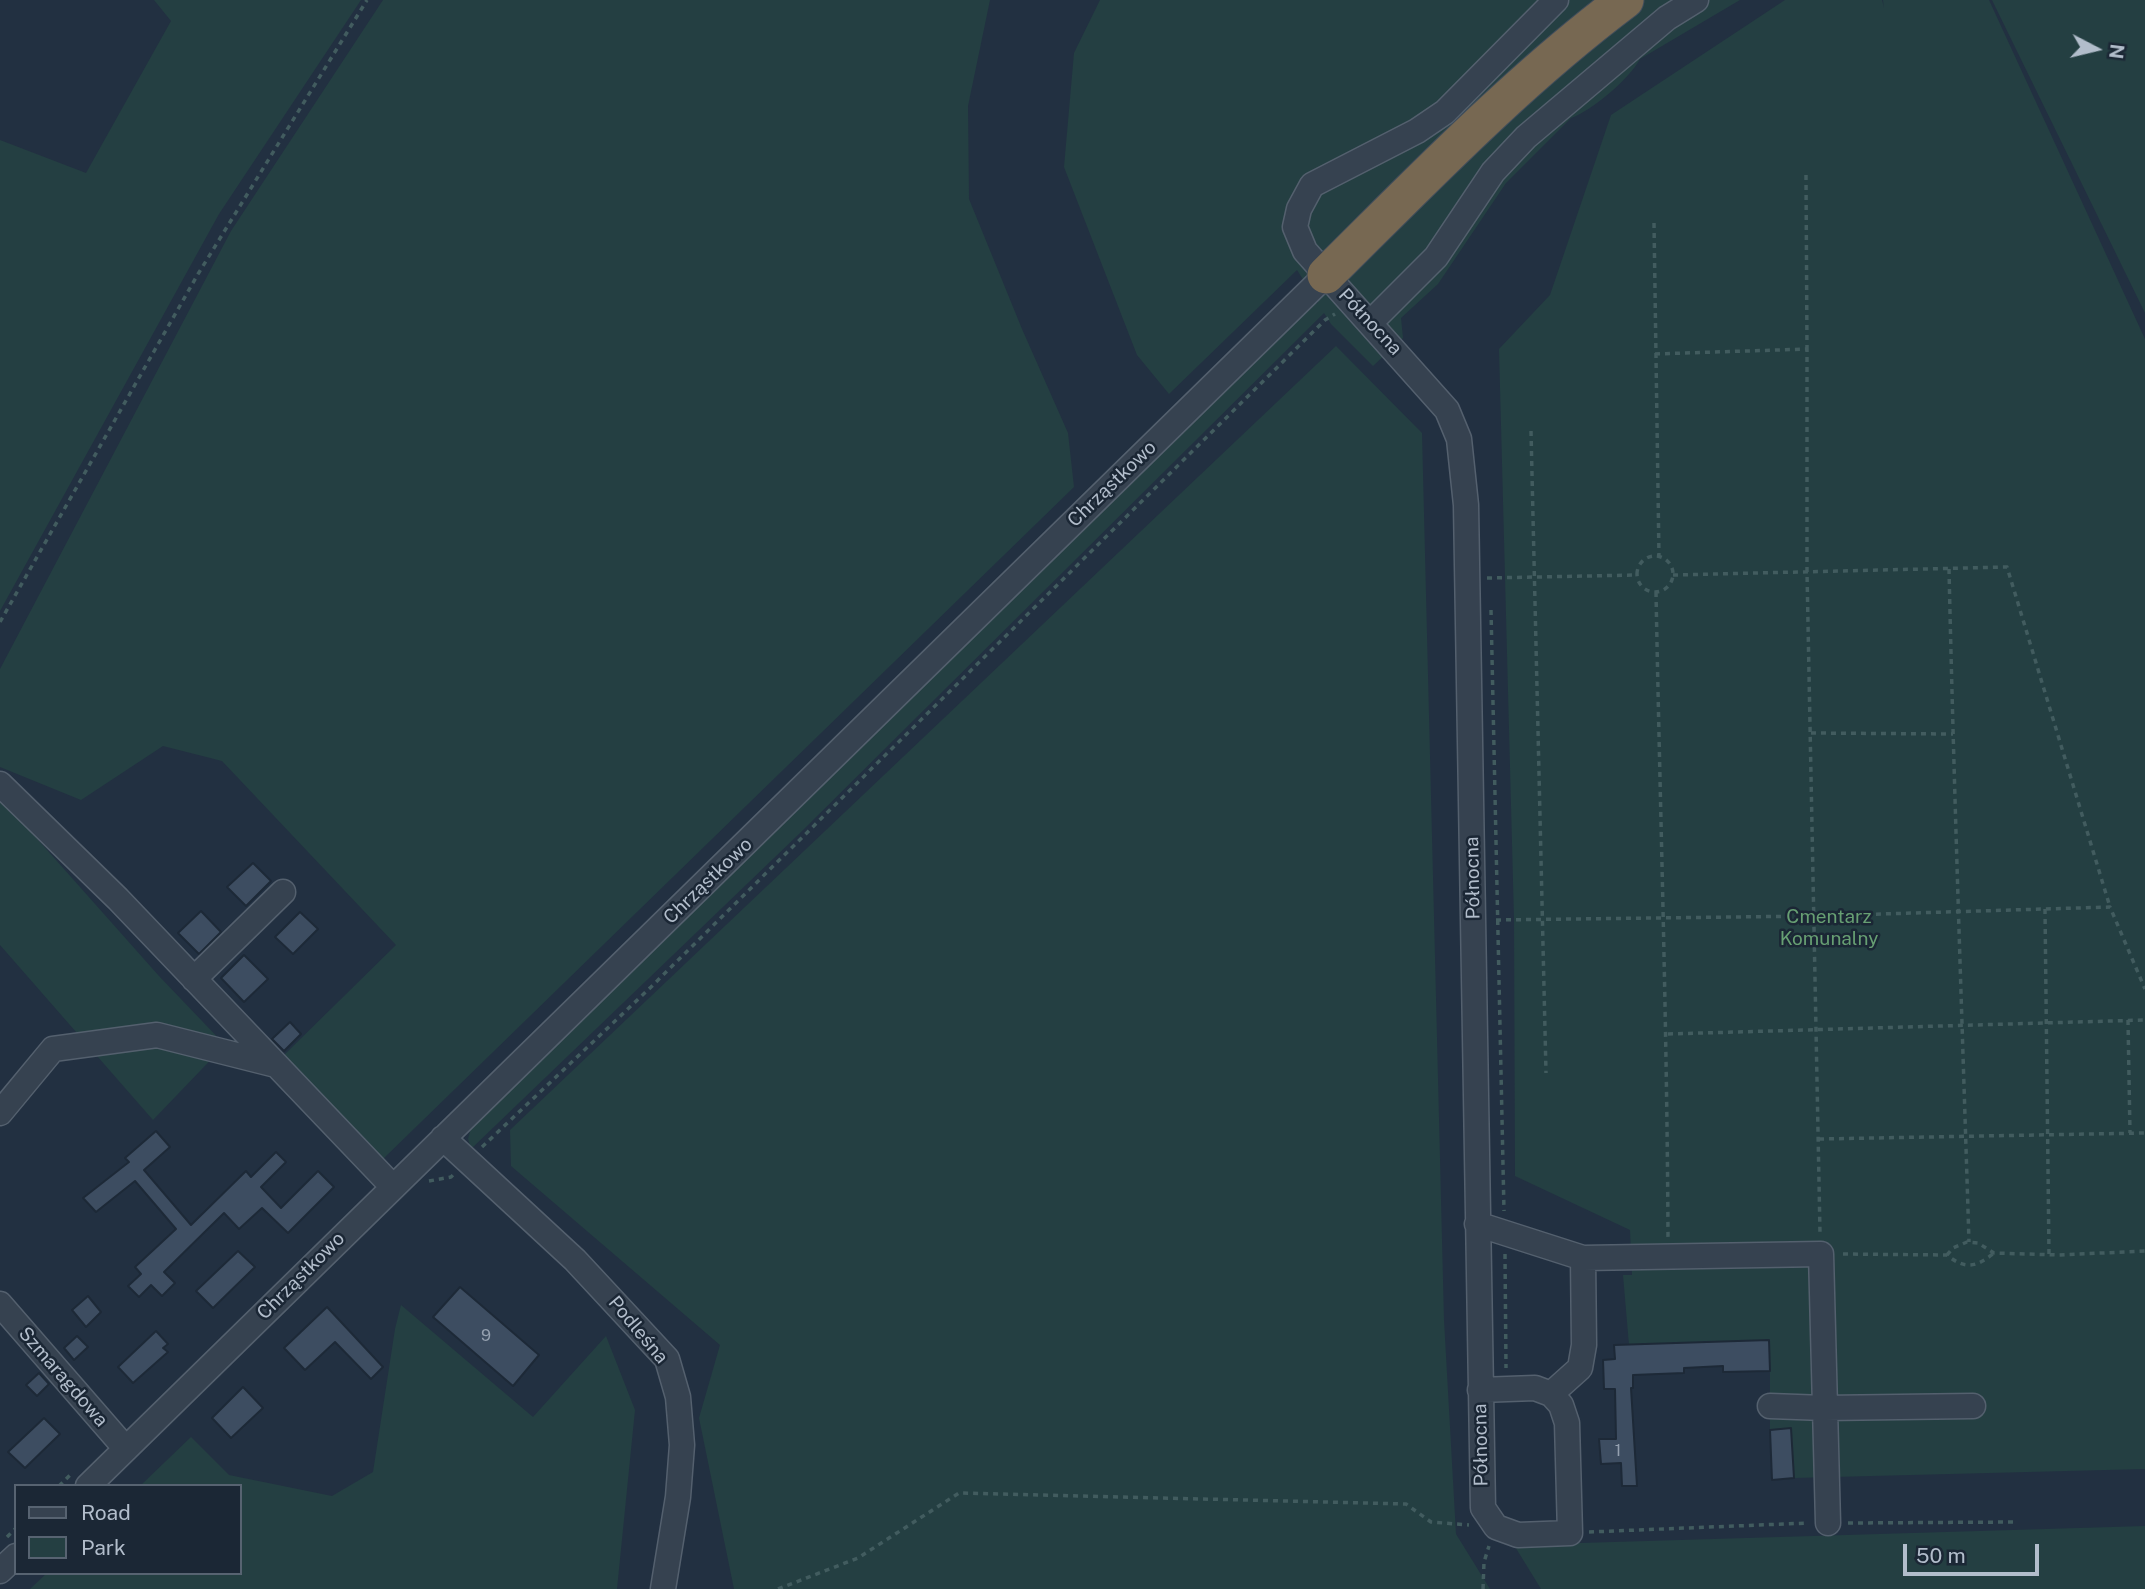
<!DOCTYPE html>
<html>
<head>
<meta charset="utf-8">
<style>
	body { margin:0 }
	#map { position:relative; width:2145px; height:1589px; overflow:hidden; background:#223041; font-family:"Public Sans",sans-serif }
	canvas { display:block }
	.legend { position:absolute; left:14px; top:1484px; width:228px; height:91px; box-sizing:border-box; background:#1b2735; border:2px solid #576371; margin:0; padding:9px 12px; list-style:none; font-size:21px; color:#b2bdcb }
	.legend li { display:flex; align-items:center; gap:14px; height:35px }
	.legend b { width:35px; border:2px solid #576371 }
	.north { position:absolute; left:2061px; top:14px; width:70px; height:70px; -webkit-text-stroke:5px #1b2735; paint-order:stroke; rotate:97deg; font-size:19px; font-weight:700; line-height:28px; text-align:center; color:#b2bdcb }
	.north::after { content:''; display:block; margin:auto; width:24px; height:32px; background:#b2bdcb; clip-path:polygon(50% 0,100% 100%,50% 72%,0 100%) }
	.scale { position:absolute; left:1903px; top:1544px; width:136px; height:32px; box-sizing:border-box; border:4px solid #b2bdcb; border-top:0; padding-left:9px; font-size:21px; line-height:24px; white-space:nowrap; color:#b2bdcb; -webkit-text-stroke:5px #1b2735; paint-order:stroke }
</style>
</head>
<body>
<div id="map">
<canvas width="2145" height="1589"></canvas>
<ul class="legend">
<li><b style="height:9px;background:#364250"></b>Road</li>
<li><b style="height:19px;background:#243f42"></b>Park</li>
</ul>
<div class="north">N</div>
<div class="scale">50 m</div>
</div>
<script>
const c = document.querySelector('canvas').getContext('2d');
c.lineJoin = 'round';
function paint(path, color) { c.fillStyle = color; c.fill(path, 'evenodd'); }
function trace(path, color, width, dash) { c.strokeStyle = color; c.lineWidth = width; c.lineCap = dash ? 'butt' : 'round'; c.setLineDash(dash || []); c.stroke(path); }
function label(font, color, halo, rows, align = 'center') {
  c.font = font + ' "Public Sans",sans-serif'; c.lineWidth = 5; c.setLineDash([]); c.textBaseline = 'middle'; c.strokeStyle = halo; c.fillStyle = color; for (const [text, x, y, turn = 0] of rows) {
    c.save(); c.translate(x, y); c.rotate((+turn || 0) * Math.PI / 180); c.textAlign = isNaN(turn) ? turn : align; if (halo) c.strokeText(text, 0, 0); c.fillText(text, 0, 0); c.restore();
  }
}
paint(new Path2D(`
	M154,0H361L219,214L0,611V140L86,173L171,21Z
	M383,0H990L968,106L969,199L1022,329L1068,433L1074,487L383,1159L281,1058L396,945L222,761L163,746L81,800L0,767V669L231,231Z
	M1100,0H1740L1640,59C1630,78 1592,111 1571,118L1506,183L1438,284L1401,318L1403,338L1373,366L1331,324L1324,313L1321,316L799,834L471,1149L468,1139L472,1124L1306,307L1318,303L1297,270L1169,394L1137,355L1064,167L1074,53Z
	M1785,0H1882L1884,8L1883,0H1989L2145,339V1469L1794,1478L1791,1429L1770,1430V1371L1629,1345L1623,1275H1632L1630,1230L1515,1176L1514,919L1499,349L1550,295L1611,115Z
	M1992,0H2145V313Z
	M1336,346L1422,433L1444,1320L1456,1534L1490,1589H734L699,1418L720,1345L511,1166L510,1130Z
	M0,797L159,976L225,1045L153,1120L0,945Z
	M401,1305L533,1417L606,1336L635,1410L617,1589H30L47,1573H240V1486H140L191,1437L229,1475L332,1496L373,1472L395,1329Z
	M2145,1526V1589H1541L1514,1545Z`), '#243f42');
const building = new Path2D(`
	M253,863L271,881L246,906L227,887Z
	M201,911L221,932L199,954L178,933Z
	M300,912L318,929L293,954L275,937Z
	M244,955L268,979L244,1002L221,978Z
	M290,1022L301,1034L284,1051L272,1039Z
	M156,1131L170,1147L144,1170L191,1225L246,1171L251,1177L276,1152L286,1162L261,1187L281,1208L318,1171L334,1187L288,1233L262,1208L239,1229L224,1213L164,1272L175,1283L162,1296L151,1285L139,1297L128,1286L141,1274L135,1267L176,1229L135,1181L96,1212L83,1198L129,1162L125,1158Z
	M238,1251L255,1267L213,1308L196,1291Z
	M460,1287L539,1355L513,1386L433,1317Z
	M88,1296L101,1312L86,1327L72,1310Z
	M327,1307L383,1367L371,1379L335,1342L305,1370L284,1348Z
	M156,1331L168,1344L163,1348L168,1352L133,1383L118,1367Z
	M77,1336L88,1347L74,1360L64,1348Z
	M1769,1340L1770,1371L1723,1372V1366L1684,1368V1373L1633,1375V1388H1631L1637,1486H1622L1621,1463L1601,1464L1599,1439H1616L1615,1389H1604L1603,1360L1615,1359L1614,1345Z
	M39,1373L49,1384L37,1396L26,1385Z
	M243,1387L263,1408L231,1438L212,1418Z
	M44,1418L60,1434L25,1468L8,1452Z
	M1791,1428L1794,1478L1772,1480L1770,1430Z`);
paint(building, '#3d4d61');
trace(building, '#1d2937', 2);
const minor = new Path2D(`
	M1371,322L1436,257L1493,172L1526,137L1667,18L1696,0
	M0,784L118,899L393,1187
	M194,979L283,892
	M0,1113L53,1049L157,1035L276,1065
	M443,1138L575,1260L667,1359L678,1397L682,1445L678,1497L663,1589
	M1477,1224L1583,1258L1584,1345L1580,1368L1551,1394
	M1583,1258L1821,1254L1828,1523
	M0,1304L126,1449
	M1480,1390L1535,1388L1551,1394L1561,1405L1567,1423L1570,1533L1518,1535L1496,1527L1483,1508L1466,505L1459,439L1447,410L1305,251L1295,227L1299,209L1312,185L1417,131L1445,112L1556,0
	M1770,1406L1824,1408L1973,1406
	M88,1486L1326,275
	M0,1571L16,1556`);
const highway = new Path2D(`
	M1326,275C1422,180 1517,81 1625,0`);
trace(minor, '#54606e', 27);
trace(highway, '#414d5b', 39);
trace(new Path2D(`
	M1806,175L1807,349
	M1654,223L1659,557
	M1655,354L1807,349V572L1820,1233
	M1531,431L1546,1073
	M1637 574a18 18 0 1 1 36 0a18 18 0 1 1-36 0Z
	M1949,569C1954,793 1962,1018 1969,1242
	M1673,575L2007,567L2110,907
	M1487,578L1637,575
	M1656,592C1660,807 1667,1022 1668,1237
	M1491,610L1504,1211
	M0,622L198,274L367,0
	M1811,733L1953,734
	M2045,909L2049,1255
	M1496,920L1815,916L2110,907L2145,989
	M2128,1020L2130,1133
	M1668,1034L2145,1020
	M1819,1139L2145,1133
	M482,1147L651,987L1325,320L1335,314
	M429,1181L451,1177L454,1174
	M1505,1254L1506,1368
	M1843,1254L1947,1255C1965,1270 1977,1267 1994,1253
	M1947,1255L1953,1248L1967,1242L1978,1243L1994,1253L2059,1255L2145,1251
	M59,1486L70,1475
	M1848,1523L2014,1522
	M1589,1532L1808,1523
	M7,1537L16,1528
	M778,1589L858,1558L959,1493L1406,1504L1431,1522L1469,1525
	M1483,1589L1484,1562L1489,1546`), '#425c5f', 3.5, [5, 5]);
trace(minor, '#364250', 24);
trace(highway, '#776852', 37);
label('16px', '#95a1b0', null, [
	["9",486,1336],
	["1",1618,1451]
]);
label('19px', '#b2bdcb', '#1b2735', [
	["Północna",1370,322,47],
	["Chrząstkowo",1112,484,-44],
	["Północna",1473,878,-91],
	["Chrząstkowo",708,881,-44],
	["Chrząstkowo",301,1276,-45],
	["Podleśna",638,1330,50],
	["Szmaragdowa",63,1377,49],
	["Północna",1481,1445,-91]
]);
label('19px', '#679f73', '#1b2735', [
	["Cmentarz",1829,917],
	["Komunalny",1829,939]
]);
</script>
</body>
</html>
